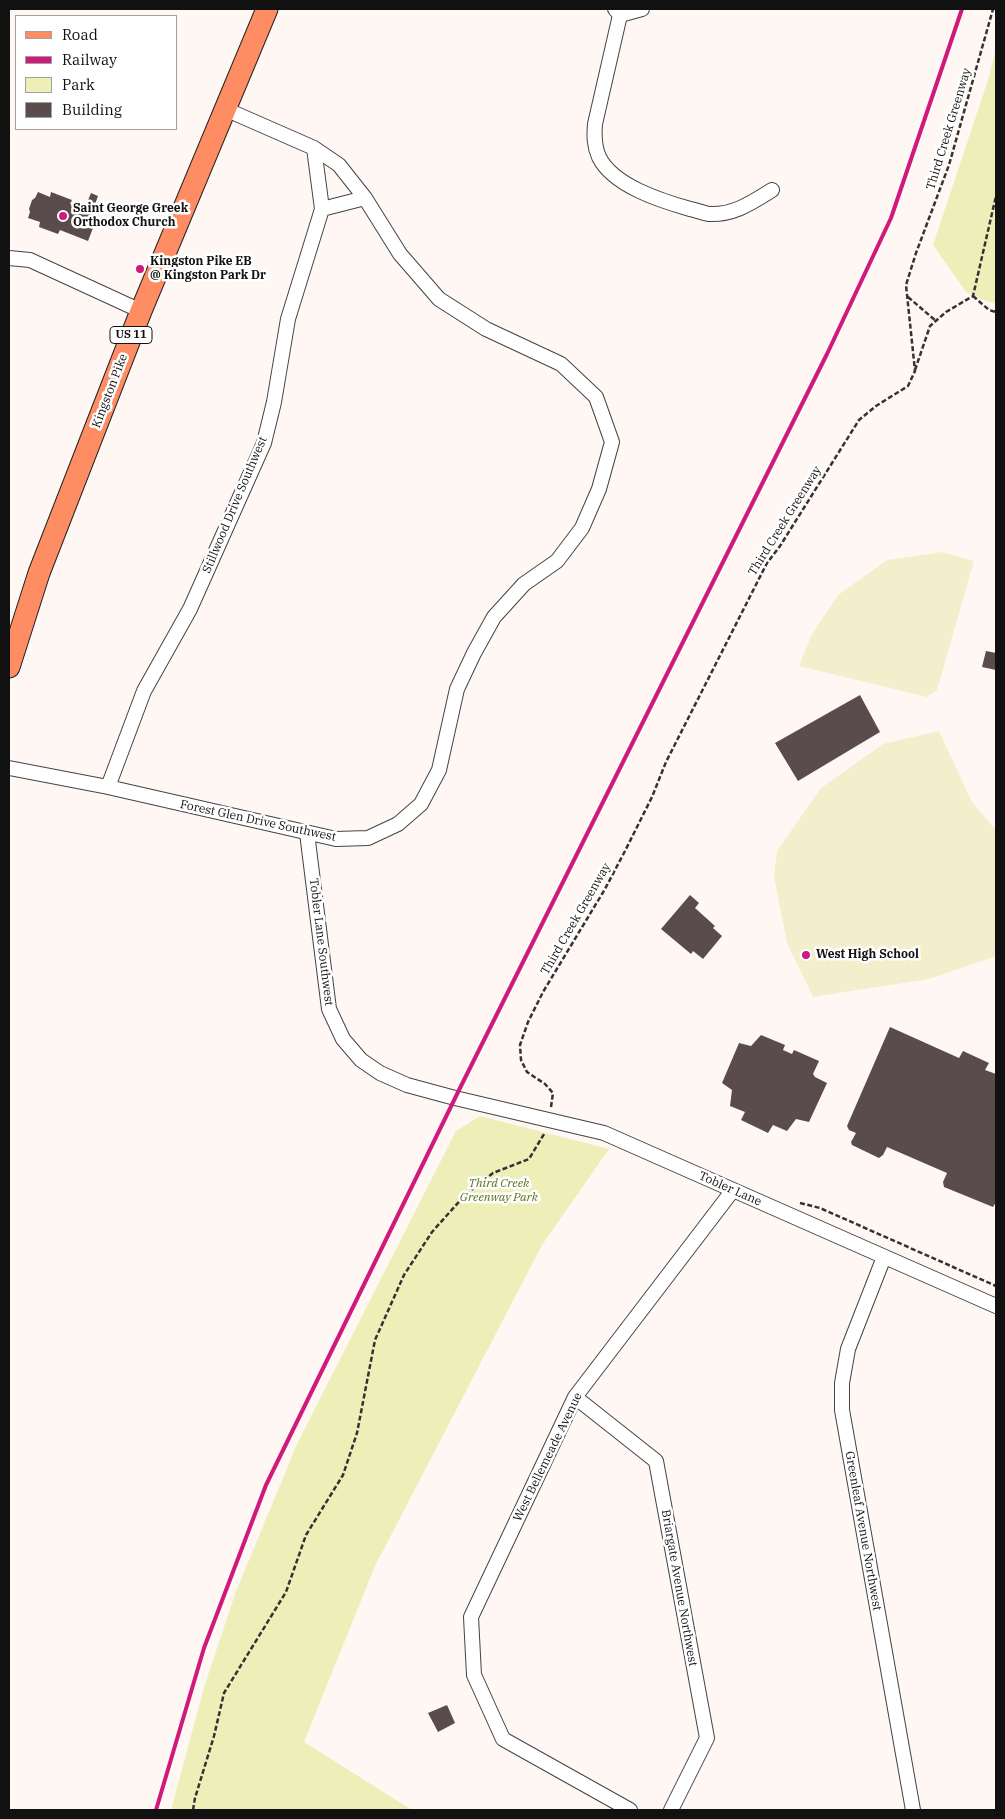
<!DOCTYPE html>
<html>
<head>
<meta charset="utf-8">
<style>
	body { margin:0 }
	#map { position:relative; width:1005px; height:1819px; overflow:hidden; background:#fff7f4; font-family:"IBM Plex Serif",serif }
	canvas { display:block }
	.frame { position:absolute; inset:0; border:10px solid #111; pointer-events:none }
	.legend { position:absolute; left:15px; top:15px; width:162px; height:115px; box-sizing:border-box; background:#fff; border:1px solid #a0a0a0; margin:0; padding:6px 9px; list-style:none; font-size:15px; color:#111 }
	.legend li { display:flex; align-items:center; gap:10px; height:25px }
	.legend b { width:25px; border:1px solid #a0a0a0 }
</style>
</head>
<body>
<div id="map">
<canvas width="1005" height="1819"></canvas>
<div class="frame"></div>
<ul class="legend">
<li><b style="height:6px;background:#ff8d64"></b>Road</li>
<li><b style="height:6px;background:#cf1a7c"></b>Railway</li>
<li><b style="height:14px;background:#eeeeb9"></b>Park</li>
<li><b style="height:14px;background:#5a4c4d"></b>Building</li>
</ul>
</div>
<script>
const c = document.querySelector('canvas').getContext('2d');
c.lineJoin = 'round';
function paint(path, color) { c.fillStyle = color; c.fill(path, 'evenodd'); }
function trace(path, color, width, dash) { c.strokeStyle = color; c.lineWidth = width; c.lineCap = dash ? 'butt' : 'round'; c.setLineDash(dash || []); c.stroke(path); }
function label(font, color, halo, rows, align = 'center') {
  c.font = font + ' "IBM Plex Serif",serif'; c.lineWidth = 5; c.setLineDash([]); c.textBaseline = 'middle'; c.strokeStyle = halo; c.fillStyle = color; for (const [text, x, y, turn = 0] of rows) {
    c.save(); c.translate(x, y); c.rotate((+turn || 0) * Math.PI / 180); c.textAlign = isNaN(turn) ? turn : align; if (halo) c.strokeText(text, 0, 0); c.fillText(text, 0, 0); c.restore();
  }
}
paint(new Path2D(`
	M996,48V304L986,301L966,292L933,245L988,80Z
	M480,1116L609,1149L542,1245L375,1566L304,1742L412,1810H171L205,1684L235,1594L297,1444L456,1131Z`), '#eeeeb9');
paint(new Path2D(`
	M942,552L974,561L937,690L927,697L799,666L811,636L838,595L887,560Z
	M939,731L972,802L996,830V956L929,979L813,997L787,943L774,877L777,851L821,788L883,744Z`), '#f4eecc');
paint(new Path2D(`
	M38,192L50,197L51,192L72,200L70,204L84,210L91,193L98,196L92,213L98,215L88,241L60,230L58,234L39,227L40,222L28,218L30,212L29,209L32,200L35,198Z
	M986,651L996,653V670L982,667Z
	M860,695L880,732L798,781L775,743Z
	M690,895L699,903L695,908L715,926L713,928L722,936L703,959L693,951L691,954L661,929Z
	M890,1027L959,1058L963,1051L989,1063L985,1070L996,1074V1202L993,1207L944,1187L943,1182L947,1173L887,1147L883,1155L879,1158L852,1145L851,1142L856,1133L849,1130L847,1126Z
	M761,1035L785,1045L783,1050L792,1054L794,1050L819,1061L813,1074L815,1077L827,1083L809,1122L796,1119L787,1131L773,1125L768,1133L741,1120L745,1112L730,1106L732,1090L722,1083L739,1043L751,1046Z
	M447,1705L455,1723L438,1732L428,1713Z`), '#5a4c4d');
const minor = new Path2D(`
	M615,9L620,15L595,124C594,136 594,146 599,157C613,186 662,201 690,209C696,210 703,213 709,214C734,215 751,203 772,190
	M620,15L642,9
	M322,209L365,198
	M9,258L30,260L141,311
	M9,768L108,787L336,839L368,838L398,824L421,804L439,770L457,689L474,653L494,617L524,584L557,561L582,528L599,489L612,442L596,397L561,364L486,329L439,299L400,254L365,198L339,165L314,148L225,109
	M108,787L144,691L190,609L264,443L274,402L288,319L322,209L314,148
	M307,833L329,1009L343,1039L361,1060L380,1073L407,1085L455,1098L604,1133L996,1306
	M884,1257L848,1349L842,1383V1410L913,1810
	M575,1397L656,1461L707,1738L671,1810
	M630,1810L503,1739L474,1675L471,1617L575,1397L733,1190`);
const primary = new Path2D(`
	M9,667L39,573L141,311L267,9`);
trace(minor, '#444', 16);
trace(primary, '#222', 23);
trace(new Path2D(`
	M973,296L989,310L996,312
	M908,297L936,321
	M915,370L930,326L946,312L973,296L996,196
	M551,1107L553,1093L545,1084L527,1072L521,1060L520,1045L528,1022L543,992L605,889L625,851L652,797L666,762L767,563L780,546L859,420L876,406L908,386L915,371L906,285L916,253L949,165L993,9
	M800,1203L820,1208L996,1286
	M193,1810L195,1798L214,1736L224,1693L286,1592L306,1535L343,1475L357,1433L375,1340L404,1275L432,1232L465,1195L493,1173L529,1159L544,1134`), '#333', 2.5, [5, 2.5]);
trace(minor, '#fff', 14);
trace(primary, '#ff8d64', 21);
trace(new Path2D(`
	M156,1810L204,1648L266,1485L461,1086L827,354L891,218L962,9`), '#cf1a7c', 4);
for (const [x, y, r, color] of [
	[63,216,5,"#cf1a7c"],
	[140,269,5,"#cf1a7c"],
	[806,955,5,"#cf1a7c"]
]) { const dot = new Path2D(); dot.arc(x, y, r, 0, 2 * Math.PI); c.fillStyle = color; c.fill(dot); trace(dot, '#fff', 2); }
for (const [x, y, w] of [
	[131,335,42]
]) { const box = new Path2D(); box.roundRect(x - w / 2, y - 8.5, w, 17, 4); c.fillStyle = '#fff'; c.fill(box); trace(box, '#111', 1); }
label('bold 11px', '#111', null, [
	["US 11",131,335]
]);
label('12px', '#111', '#fff', [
	["Third Creek Greenway",949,129,-73],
	["Kingston Pike",110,391,-69],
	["Stillwood Drive Southwest",235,505,-67],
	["Third Creek Greenway",785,521,-58],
	["Forest Glen Drive Southwest",258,821,12],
	["Third Creek Greenway",576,919,-60],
	["Tobler Lane Southwest",321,942,83],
	["Tobler Lane",730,1189,24],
	["West Bellemeade Avenue",548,1457,-64],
	["Greenleaf Avenue Northwest",863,1531,80],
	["Briargate Avenue Northwest",679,1588,80]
]);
label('bold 12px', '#111', '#fff', [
	["Saint George Greek",73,209],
	["Orthodox Church",73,223],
	["Kingston Pike EB",150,262],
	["@ Kingston Park Dr",150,276],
	["West High School",816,955]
], 'left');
label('italic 12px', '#567019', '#fff', [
	["Third Creek",499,1184],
	["Greenway Park",499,1198]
]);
</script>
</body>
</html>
